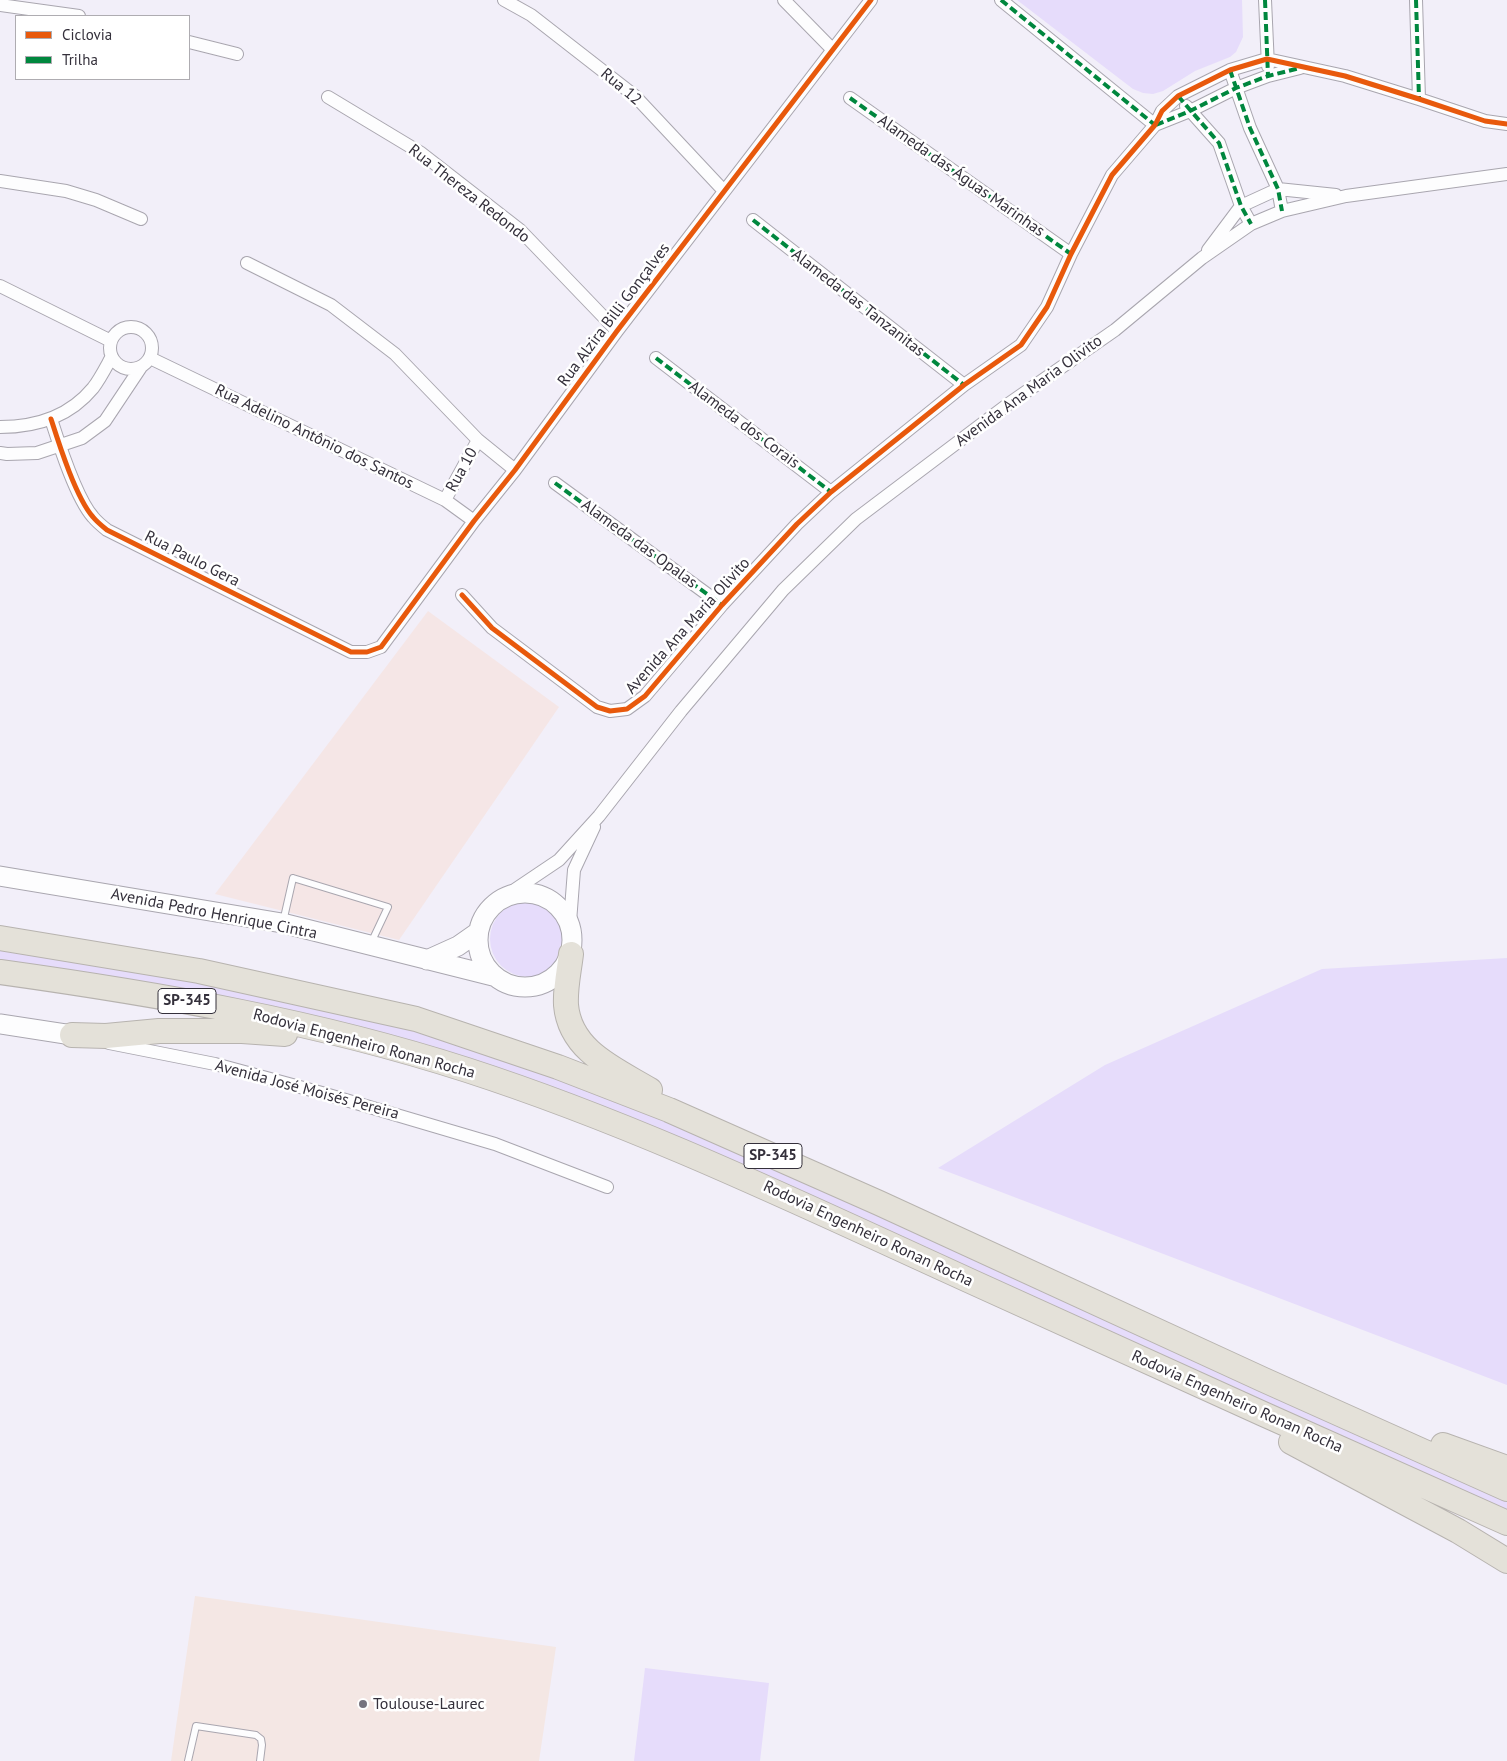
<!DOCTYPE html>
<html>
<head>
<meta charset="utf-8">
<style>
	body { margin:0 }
	#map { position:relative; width:1507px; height:1761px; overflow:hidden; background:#f2eff9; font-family:"PT Sans",sans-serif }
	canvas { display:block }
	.legend { position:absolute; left:15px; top:15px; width:175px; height:65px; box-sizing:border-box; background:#fff; border:1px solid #aeacb1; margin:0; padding:6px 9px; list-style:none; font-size:15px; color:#34303b }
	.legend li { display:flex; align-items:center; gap:10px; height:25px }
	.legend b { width:25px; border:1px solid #aeacb1 }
</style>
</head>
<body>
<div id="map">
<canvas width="1507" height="1761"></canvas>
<ul class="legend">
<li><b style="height:6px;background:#e8590c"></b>Ciclovia</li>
<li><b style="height:6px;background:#00873e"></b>Trilha</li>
</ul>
</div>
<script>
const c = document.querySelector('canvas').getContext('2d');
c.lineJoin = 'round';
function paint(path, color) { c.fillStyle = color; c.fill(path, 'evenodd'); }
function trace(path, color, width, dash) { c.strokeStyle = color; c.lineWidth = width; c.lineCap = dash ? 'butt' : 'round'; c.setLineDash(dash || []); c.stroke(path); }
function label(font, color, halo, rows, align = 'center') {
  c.font = font + ' "PT Sans",sans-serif'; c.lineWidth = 5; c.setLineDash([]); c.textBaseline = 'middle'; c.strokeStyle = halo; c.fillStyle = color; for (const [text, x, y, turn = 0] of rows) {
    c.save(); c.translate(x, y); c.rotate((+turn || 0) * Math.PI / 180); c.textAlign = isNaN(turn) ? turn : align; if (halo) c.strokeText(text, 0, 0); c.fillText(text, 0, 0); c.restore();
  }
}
paint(new Path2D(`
	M428,611L559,707L399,940L215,894Z`), '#f5e6e6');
paint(new Path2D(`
	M195,1596L556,1647L539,1761H171Z`), '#f4e7e4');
paint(new Path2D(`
	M1017,0H1242L1243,37L1236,52L1230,57L1195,71L1163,91L1153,94L1143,93L1133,89Z
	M490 939a38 38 0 1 1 76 0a38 38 0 1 1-76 0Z
	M0,948L140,970L387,1023L469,1047L545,1073L708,1137L1507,1500V1515L538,1085L0,962Z
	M1507,958V1385L938,1168L1105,1065L1322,969Z
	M645,1668L769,1683L760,1761H634Z`), '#e6dcfb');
const lane = new Path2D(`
	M283,922L293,878L388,907L371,943
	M188,1761L196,1726L256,1735L261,1739L262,1745L260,1761`);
const street = new Path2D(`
	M504,0L531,15L635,96L724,191
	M784,0L832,49
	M1001,0L1155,125
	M1265,0L1268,66
	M1416,0L1419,99
	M0,5L79,16
	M189,42L237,54
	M1230,70L1250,128L1278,189L1282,211
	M328,97L421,153L520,230L617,331
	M850,98L1071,254
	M1186,106L1219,143L1241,206L1251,224
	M1155,125L1190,111L1236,88L1268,76L1300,68
	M0,181L66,191L96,200L141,219
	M753,220L964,385
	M1208,250L1241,206L1278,189L1336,195
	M247,263L331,305L395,354L478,440L515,470
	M0,286L111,341
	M110 348a21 21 0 1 1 42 0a21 21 0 1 1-42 0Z
	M150,358L445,500L474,521
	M656,358L831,492
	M51,419C59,444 76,498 93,517C97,522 102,526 107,530L351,652H367L381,647L474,521L515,470L617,331L871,0
	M0,427C36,427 70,416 93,388C100,379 106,367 111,358
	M0,453L7,454L37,453L82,438L105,421L141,367
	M555,483L722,605
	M445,500L478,440
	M462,595L492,628L597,707L610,711L627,709L645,696L722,605L797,524L831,492L964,385L1021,345L1047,307L1071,254L1112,175L1155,125L1162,111L1178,96L1230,70L1267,59L1345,76L1419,99L1485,121L1507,124
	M504,897L559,860L599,816L681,711L783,590L856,519L1007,405L1115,330L1202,258L1251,224L1282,211L1346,196L1507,174
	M570,922L574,870L594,827
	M109,1043L215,1064L322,1093L495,1144L607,1187`);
const secondary = new Path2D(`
	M0,876L282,923L493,976
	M478 940a47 47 0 1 1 94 0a47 47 0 1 1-94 0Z
	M427,960L458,946L478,932
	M0,1024L72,1035`);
const highway = new Path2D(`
	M0,938L199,971L416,1019L558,1067L669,1110L879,1203L1264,1380L1507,1489
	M571,954C569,971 565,988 566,1005C570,1051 615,1069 650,1090
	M0,972C158,994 315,1021 467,1070C640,1126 803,1205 968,1280C1147,1362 1327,1443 1507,1523
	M72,1035L106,1036L159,1031H242L285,1034
	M1291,1442L1458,1531L1507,1561
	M1443,1445L1507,1468`);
trace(lane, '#a9a6af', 8);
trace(street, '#a9a6af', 14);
trace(secondary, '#a9a6af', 21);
trace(highway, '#b7b3af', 26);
trace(lane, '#fdfdfe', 6);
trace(street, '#fdfdfe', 12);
trace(secondary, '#fdfdfe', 19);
trace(highway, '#e4e1d9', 24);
trace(new Path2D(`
	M1001,0L1155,125
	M1265,0L1268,76
	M1416,0L1419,99
	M1230,70L1250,128L1278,189L1282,211
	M1178,96L1219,143L1241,206L1251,224
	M850,98L1071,254
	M1156,125L1190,111L1236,88L1268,76L1300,68
	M753,220L964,385
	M656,358L831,492
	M555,483L722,605`), '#00873e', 4, [8, 4]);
trace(new Path2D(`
	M51,419C59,444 76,498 93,517C97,522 102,526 107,530L351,652H367L381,647L474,521L515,470L617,331L871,0
	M462,595L492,628L597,707L610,711L627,709L645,696L722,605L797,524L831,492L964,385L1021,345L1047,307L1071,254L1112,175L1155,125L1162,111L1178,96L1230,70L1267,59L1345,76L1419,99L1485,121L1507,124`), '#e8590c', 5);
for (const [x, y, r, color] of [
	[363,1704,5,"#76737e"]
]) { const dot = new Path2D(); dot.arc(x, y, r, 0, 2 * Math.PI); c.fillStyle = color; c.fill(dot); trace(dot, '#fff', 2); }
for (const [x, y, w] of [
	[187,1001,58],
	[773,1156,58]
]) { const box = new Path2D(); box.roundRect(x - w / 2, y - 12.5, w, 25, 4); c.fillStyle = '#fff'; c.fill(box); trace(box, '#34303b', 1); }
label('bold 15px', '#34303b', null, [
	["SP-345",187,1001],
	["SP-345",773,1156]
]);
label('16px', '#34303b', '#fff', [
	["Rua 12",621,87,40],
	["Alameda das Águas Marinhas",961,176,35],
	["Rua Thereza Redondo",469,194,38],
	["Alameda das Tanzanitas",858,303,38],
	["Rua Alzira Billi Gonçalves",614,315,-53],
	["Avenida Ana Maria Olivito",1029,391,-36],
	["Alameda dos Corais",744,425,37],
	["Rua Adelino Antônio dos Santos",314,437,26],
	["Rua 10",462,470,-61],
	["Alameda das Opalas",639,544,36],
	["Rua Paulo Gera",192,559,27],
	["Avenida Ana Maria Olivito",688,626,-48],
	["Avenida Pedro Henrique Cintra",214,914,11],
	["Rodovia Engenheiro Ronan Rocha",364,1044,15],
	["Avenida José Moisés Pereira",307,1090,15],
	["Rodovia Engenheiro Ronan Rocha",868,1234,25],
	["Rodovia Engenheiro Ronan Rocha",1237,1402,24]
]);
label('16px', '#34303b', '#fff', [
	["Toulouse-Laurec",373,1704]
], 'left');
</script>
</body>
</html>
